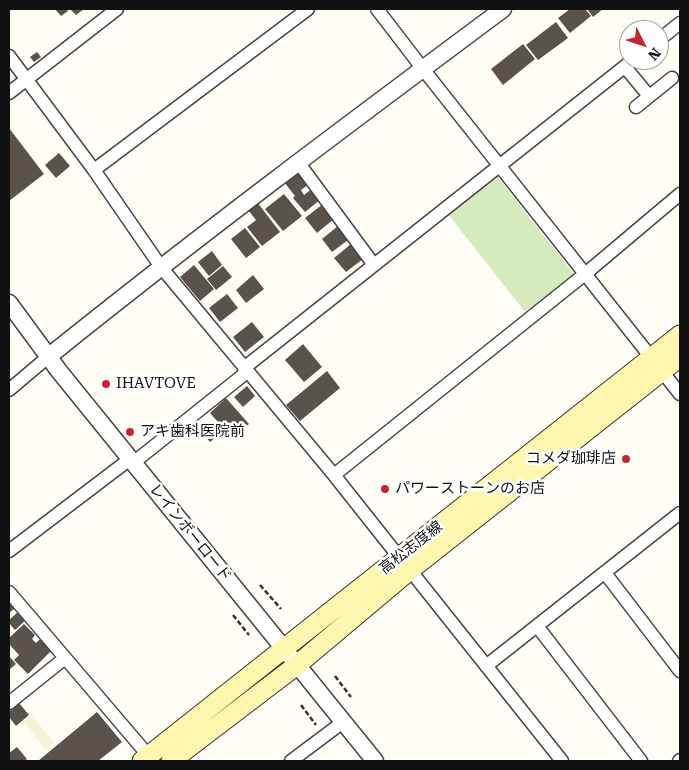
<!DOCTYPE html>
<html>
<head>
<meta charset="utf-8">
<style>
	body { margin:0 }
	#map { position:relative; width:689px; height:770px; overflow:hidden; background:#fffdf5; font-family:"Roboto Serif",serif }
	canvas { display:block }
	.frame { position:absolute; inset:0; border:10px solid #111; pointer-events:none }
	.north { position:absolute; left:619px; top:20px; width:50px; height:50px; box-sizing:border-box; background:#fff; border:1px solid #a0a0a0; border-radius:50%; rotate:131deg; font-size:14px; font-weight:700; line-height:20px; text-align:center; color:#111 }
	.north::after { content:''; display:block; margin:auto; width:18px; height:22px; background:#c4262e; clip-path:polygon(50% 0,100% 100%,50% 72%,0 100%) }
</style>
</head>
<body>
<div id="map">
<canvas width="689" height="770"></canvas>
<div class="frame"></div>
<div class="north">N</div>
</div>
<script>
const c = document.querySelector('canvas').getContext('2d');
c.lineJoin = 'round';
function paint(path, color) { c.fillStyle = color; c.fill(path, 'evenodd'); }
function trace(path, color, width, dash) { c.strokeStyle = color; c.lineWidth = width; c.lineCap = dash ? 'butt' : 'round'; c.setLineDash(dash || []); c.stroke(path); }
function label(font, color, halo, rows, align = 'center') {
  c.font = font + ' "Roboto Serif","Noto Sans JP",serif'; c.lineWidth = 5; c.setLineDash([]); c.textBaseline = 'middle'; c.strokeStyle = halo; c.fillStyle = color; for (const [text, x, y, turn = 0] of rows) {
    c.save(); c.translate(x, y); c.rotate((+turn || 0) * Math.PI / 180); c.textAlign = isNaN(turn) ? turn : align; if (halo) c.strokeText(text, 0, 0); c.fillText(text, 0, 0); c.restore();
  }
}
paint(new Path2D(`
	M32,715L54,743L46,750L23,722Z`), '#f6f3d4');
paint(new Path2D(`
	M497,176L574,274L525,312L448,214Z`), '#d5ebbd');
paint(new Path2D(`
	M55,9H66L68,11L61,16Z
	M70,9H84L76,15Z
	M570,9H585L591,16L570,33L558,18Z
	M587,9H603L593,17Z
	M556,22L568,38L538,60L526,45Z
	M523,44L535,59L503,85L491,69Z
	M37,52L41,57L34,62L30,57Z
	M9,128L44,174L9,201V173L10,172L9,170Z
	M59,153L70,166L56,178L45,165Z
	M298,170L309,184L301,190L304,195L313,188L321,199L305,212L293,198L295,196L284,182Z
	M284,194L302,216L283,231L265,209Z
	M257,202L280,232L262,246L247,227L256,220L248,210Z
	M323,204L334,219L317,233L305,218Z
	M338,226L348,240L332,252L322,239Z
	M245,228L260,247L246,258L231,239Z
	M351,244L363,259L346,272L334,258Z
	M212,251L222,265L209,276L198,262Z
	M194,265L214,289L200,301L180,277Z
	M223,266L232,277L216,290L207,279Z
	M253,275L264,289L246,303L236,290Z
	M227,294L238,308L220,322L209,308Z
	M252,322L264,337L245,352L233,337Z
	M303,344L322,367L304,382L285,360Z
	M327,371L340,388L300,421L286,405Z
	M247,386L255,396L243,407L234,397Z
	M226,398L249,424L232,438L210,413Z
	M211,423L220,434L210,442L201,431Z
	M9,600L15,608L9,613Z
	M18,612L26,620L15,630L9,623V620Z
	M24,624L35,635L32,639L36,643L40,639L51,651L28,674L14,660L19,655L9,644V638Z
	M9,656L16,664L9,670Z
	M19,703L29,715L16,726L9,717V712Z
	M97,712L122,742L98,761H38Z
	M17,747L27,759L24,761H9V753Z`), '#5a524d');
const minor = new Path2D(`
	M377,9L423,69L680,394
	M659,40L680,23
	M9,56L94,170L161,267L334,475L399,557
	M625,67L649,96
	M9,93L117,9
	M636,107L672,78
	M298,162L374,265
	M94,170L308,9
	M244,368L633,60
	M9,390L48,357
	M133,463L247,372
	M334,475L585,274L680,194
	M9,551L130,459
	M410,570L562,761
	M605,573L680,671
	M9,592L153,761
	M537,626L641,761
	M486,666L680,513
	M9,703L65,658
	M291,761L343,722
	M679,761L680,760`);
const tertiary = new Path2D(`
	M9,303L59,371L375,761
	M48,357C197,237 350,123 503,9`);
const secondary = new Path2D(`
	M142,761L680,335
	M171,761L297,665L410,570L680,357`);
trace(minor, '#444', 15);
trace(tertiary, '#444', 19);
trace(secondary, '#333', 21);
trace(new Path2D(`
	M260,585L281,609
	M233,615L249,635
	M335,676L351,697
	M301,705L316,725`), '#333', 2.5, [5, 2.5]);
trace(minor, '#fff', 12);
trace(tertiary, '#fff', 16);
trace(secondary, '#fff6b0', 19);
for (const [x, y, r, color] of [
	[106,384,5,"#c4262e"],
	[130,432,5,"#c4262e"],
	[626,459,5,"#c4262e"],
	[385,489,5,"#c4262e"]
]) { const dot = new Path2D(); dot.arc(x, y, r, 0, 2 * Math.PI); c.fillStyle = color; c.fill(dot); trace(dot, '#fff', 2); }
label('15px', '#111', '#fff', [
	["IHAVTOVE",116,384],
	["アキ歯科医院前",140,432],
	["コメダ珈琲店",616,459,"right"],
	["パワーストーンのお店",395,489]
], 'left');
label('15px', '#111', '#fff', [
	["レインボーロード",190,533,51],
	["高松志度線",411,548,-38]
]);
</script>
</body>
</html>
